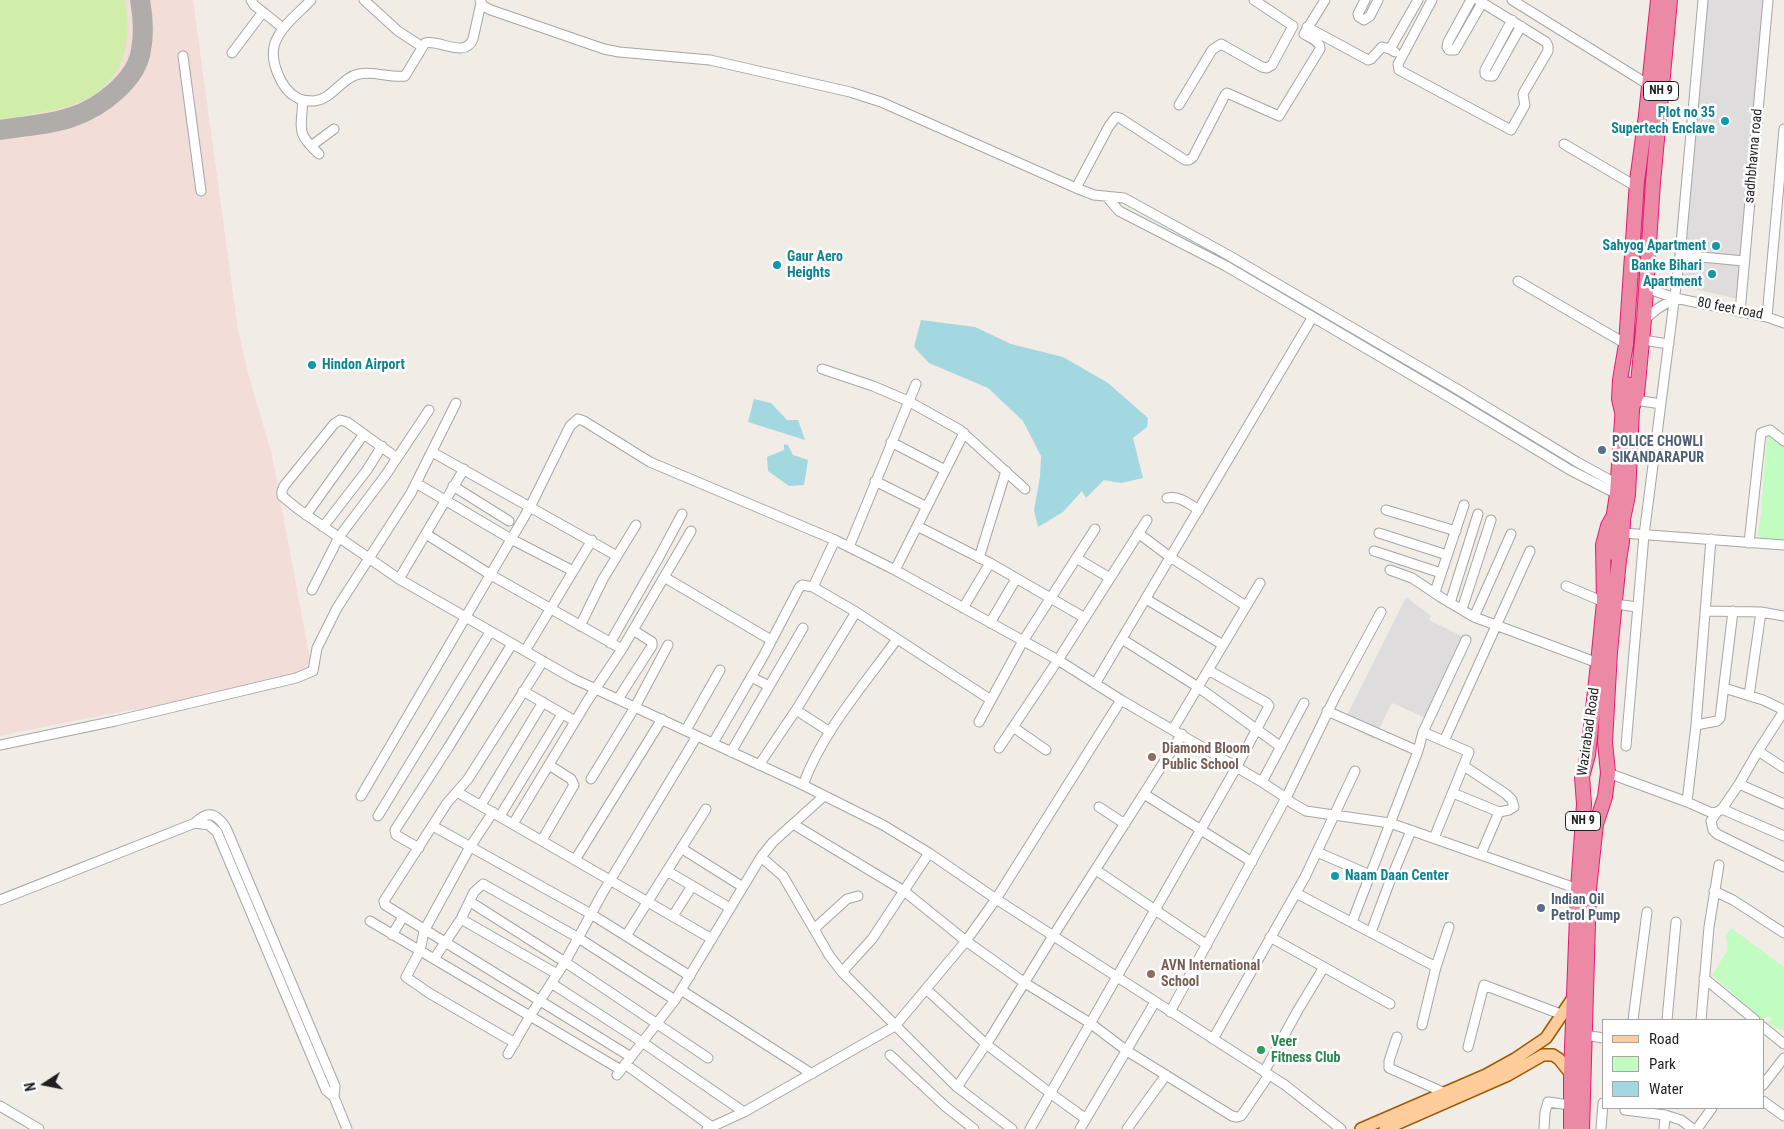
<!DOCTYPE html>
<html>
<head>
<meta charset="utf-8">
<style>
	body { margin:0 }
	#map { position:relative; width:1784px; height:1129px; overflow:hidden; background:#f1ece5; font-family:"Roboto Condensed",sans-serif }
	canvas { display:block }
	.legend { position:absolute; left:1602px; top:1019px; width:162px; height:90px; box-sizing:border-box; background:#fff; border:1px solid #a5a5a5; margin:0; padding:6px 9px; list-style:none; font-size:15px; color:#1f1f1f }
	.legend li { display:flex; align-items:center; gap:10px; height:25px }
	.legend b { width:25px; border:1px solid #a5a5a5 }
	.north { position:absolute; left:20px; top:1059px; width:50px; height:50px; -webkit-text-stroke:4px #fff; paint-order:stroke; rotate:259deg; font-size:14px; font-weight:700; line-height:20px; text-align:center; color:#1f1f1f }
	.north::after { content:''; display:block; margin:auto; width:18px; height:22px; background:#1f1f1f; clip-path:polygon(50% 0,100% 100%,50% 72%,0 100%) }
</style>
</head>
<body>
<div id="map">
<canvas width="1784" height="1129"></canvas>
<ul class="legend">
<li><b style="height:6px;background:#ffcc9c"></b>Road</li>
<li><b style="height:14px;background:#c1fcc1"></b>Park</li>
<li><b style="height:14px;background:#a3d8e0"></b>Water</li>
</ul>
<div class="north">N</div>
</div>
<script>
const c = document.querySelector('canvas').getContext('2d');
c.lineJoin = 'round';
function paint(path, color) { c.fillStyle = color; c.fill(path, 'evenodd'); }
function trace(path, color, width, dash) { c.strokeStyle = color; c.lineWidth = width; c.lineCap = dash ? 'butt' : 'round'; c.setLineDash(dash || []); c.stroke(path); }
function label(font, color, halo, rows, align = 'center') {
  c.font = font + ' "Roboto Condensed",sans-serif'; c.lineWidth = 5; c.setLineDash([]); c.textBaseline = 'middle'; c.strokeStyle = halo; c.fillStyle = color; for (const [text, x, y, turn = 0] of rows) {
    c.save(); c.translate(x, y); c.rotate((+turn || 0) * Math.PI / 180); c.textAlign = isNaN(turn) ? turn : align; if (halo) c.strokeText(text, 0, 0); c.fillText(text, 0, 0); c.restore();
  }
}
paint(new Path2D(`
	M1699,0H1765L1738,299L1671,284Z
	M1406,597L1431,616L1429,620L1464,637L1428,719L1392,703L1374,739L1343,723Z`), '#dedcdc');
paint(new Path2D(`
	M0,0H193L238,330L248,373L272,455L313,676L68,722L0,736Z`), '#f3ddd8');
paint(new Path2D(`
	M0,0H125C133,42 124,81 82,101C70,107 55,109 42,112C28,115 14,118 0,119Z`), '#d0eda9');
paint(new Path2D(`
	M1772,430L1784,439V540L1761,539L1758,534L1761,514L1767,437Z
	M1731,928L1784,967V1031L1768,1023L1772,1019L1768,1016L1762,1020L1712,975L1728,950L1726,936Z`), '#c1fcc1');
paint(new Path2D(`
	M921,320L975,327L1011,344L1063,357L1108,383L1148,418L1147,427L1133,438L1143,478L1121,483L1104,480L1086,498L1082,491L1063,512L1038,527L1034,510L1040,477L1041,456L1023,421L988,388L929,363L914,347Z
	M754,399L771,403L787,420H798L805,440L748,422Z
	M784,444L788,445L793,455L808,460L804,485L789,486L768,471L767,457L784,450Z`), '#a3d8e0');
trace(new Path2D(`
	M0,130C24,126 50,125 72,117C100,108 137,80 141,50C144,34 143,16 140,0`), '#afaca9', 20);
const minor = new Path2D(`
	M251,0L254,5L283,28
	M311,0C299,13 281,26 275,43C269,60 281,89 296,97C301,101 308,101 314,101C333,99 342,77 359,74C375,71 390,78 405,76L425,43C439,39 465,59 473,39L481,3
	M364,0L398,31L421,46
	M480,0L483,6L491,10L604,49L619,52L710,60L850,92L881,102L1076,188L1094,195L1124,198L1228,255L1457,389L1577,462L1617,484
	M1365,0L1358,14L1359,17L1364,20L1370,16L1378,0
	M1432,0L1398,64L1399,70L1511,130L1525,105L1523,95L1524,92L1548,51V46L1546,42L1478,0
	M1471,0L1448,42L1447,47L1449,50H1455L1482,3
	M1512,0L1649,85
	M1512,20L1485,70V74L1488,76H1493L1521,26
	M1307,27L1368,60L1371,59L1382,47L1390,49
	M1395,52L1390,49L1418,0
	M232,53L263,12
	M183,56L201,191
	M303,100C301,130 296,133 319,154
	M1179,105L1212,50L1221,44L1262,67L1267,68L1272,65L1293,26L1254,0
	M1564,144L1637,187
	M311,146L334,129
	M1076,188L1109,126L1116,117L1120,118L1185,160H1189L1193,157L1225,95L1227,93L1279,116L1320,49C1320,41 1311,38 1304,34L1325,0
	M1106,196L1119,211L1226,266L1454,400L1570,470L1617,494
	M1680,255L1744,261
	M1518,281L1626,344
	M1646,288L1675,298L1767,317L1784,323
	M1740,312L1768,0
	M1767,317L1784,129
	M1644,320L1657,309L1675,298
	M1642,340L1669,344
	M822,369L873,386L908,401L960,430L1025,489
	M1635,400L1661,404
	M891,442L945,470
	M432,452L617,556
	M397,458L347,422L340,420L334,424L284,486L282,491V496L298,509L399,579L574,679L803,785L883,825L929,853L996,899L1285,1085L1341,1129
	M875,481L927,507
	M416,483L511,539L573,571
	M453,486L509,521
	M1167,498C1179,495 1189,504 1199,510
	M1386,510L1456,531
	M306,515L364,434
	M917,526L990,563L1085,618
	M323,527L367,470L382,446
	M1138,533L1170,557L1246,606
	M1379,533L1447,555
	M1623,533L1784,545
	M426,534L491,575L622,649
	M1749,543L1761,433L1770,430L1784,441
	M849,547L916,384
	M1374,551L1441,573
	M979,558L1006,471
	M1076,558L1110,578
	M895,570L964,433
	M1390,570L1412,578L1442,598L1474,617L1598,663
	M664,577L771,640
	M399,579L464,469
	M1566,586L1604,602
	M813,587L835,540
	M312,590L339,537L385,476L429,410
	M1435,592L1464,505
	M1146,599L1223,645
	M1450,603L1478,514
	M1615,604L1637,607
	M963,608L990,563
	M1462,609L1491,520
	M1705,611L1761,612L1784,616
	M1474,617L1511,534
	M990,623L1016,579
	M580,626L603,579L636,525
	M1122,639L1198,687L1281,747
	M610,643L659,557L682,514
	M525,651L592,540
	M543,661L468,779L447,803L384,901L385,905L631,1057
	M751,677L769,686
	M1095,684L1312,318
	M1724,688L1763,700L1784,710
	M523,691L575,721
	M1749,696L1761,612
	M618,699L652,646V642L633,630
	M796,710L830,732
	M1327,711L1418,751
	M979,722L1023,641L1095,529
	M1696,725L1717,721L1720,718L1733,611
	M1013,727L1046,750
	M1173,729L1260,583
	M686,730L720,670
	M1423,732L1469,752L1434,838
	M1444,741L1530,551
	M713,743L764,655L799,588L802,585L813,587L856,612L991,700
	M0,745L115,721L296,678L313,671L317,648L337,608L411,493L456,403
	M1626,746L1644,535L1680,255L1703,0
	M999,748L1058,660L1147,520
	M1758,751L1784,768
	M731,752L803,628
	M759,765L796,710L856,612
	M1608,773L1687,802L1712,813L1717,812L1722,809L1739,784L1758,751L1784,711
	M591,779L635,707L668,645
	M1262,782L1304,703
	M1739,784L1784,804
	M803,785C822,732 864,685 897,639
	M457,792L712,939
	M1453,793L1499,812L1509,810L1514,807L1512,800L1506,794L1464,766
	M1144,794L1252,862
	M361,796L530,507L570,426L578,419L584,421L650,462L835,540L895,570L1058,660L1121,700L1262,782L1286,798L1292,803L1306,811L1390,823L1578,889
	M1687,802L1696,725L1711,539
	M481,805L543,702
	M1099,807L1125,824
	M1722,809L1784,836
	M493,812L470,847L424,931L420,951L406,977L429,993L515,1043
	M1717,812L1711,821L1713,830L1717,834L1784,867
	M378,816L490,632
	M500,816L562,714
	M195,823C208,810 216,813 226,828L335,1086L334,1097
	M513,824L588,700L622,649L691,531
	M793,824L904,891L966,941L1025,983L1090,1023L1127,1051L1232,1116L1237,1117L1241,1116L1269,1075
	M433,826L591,914L690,976
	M542,840L574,785L571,779L549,765
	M419,848L396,835L395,830L448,748L512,644
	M681,848L743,887
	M1317,852L1370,875
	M1481,854L1499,812
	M761,857L783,876L829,955L842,972L957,1087L1012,1129
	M575,860L662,719
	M1096,870L1207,945
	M667,871L730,908
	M1714,891L1733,900L1784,933
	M1296,893L1436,967
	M0,900L195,823L209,825L217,832L326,1090L334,1097L347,1129
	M472,903L565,962L708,1058
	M673,916L692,886
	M461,919L557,974
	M370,921L621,1070
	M1352,922L1418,751L1423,732L1466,640
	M814,929L847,899L858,896
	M1371,932L1390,881L1411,831
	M392,935L403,917
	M626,936L706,809
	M1270,937L1390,1004
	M434,959L461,919L474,892L483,884L577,937L675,1000
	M842,972L872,939L929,853
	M1704,978L1755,1020
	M551,983L642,1042L744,1112
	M926,989L986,1044L1050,1093L1086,1119
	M681,990L812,1074
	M1170,1012L1286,798L1335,697L1381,612
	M1633,1020L1647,912
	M1667,1020L1676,922
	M1701,1020L1709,927L1719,865
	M1422,1025L1436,967L1449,927
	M1763,1027L1784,1044
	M1585,1035L1603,1038
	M1397,1037L1389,1061V1068L1445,1093
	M1213,1039L1305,877L1355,771
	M1468,1047L1484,985L1563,1015
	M508,1054L530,1016L565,962L602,894L697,736
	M890,1055L946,1107L974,1129
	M625,1064L712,1127
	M1264,1072L1298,1010L1324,967
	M617,1075L675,1000L761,857L773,842L824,796
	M1763,1085L1784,1058
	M957,1087L991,1037L1053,936L1182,734
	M1763,1101L1784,1116
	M0,1106L39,1129
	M1625,1108V1110L1665,1115L1681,1120L1693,1129
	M707,1129L744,1112L895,1026L966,941L996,899L1121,700
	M1030,1129L1236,768L1269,706L1267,703L1208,670
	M1080,1129L1155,1002
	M1127,1129L1166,1075
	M1544,1129L1545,1112L1548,1102L1570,1105
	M1601,1129L1603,1103
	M1664,1129L1665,1115
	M1697,1129L1712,1108`);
const major = new Path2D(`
	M1361,1129L1486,1075L1515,1059L1546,1038L1573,998
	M1385,1129L1508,1075L1543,1055H1553L1559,1059L1571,1074`);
const highway = new Path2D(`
	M1626,384L1631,385L1633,389L1628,495L1618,544L1616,551L1613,553L1610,551L1609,546L1617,494L1624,390Z
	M1632,408L1637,394L1644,320L1653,182L1670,0
	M1622,412L1619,399L1620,380L1626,344L1637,181L1646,115L1658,0
	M1571,1129V1074L1578,889L1584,804L1582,777L1588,755L1598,663L1604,602L1603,545L1608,526L1613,517
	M1582,1129L1589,889L1596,824L1605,797L1608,773L1605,742L1610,652L1619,560L1622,542L1623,522`);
trace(minor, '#a6a6a6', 11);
trace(major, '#9b5b00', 14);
trace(highway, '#e51c71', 16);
trace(minor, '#fff', 9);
trace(major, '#ffcc9c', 11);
trace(highway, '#ec89a4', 14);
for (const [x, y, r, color] of [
	[1725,121,5,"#0f9aa8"],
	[1716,246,5,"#0f9aa8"],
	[777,265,5,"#0f9aa8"],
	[1712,274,5,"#0f9aa8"],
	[312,365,5,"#0f9aa8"],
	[1602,450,5,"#5c6f8a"],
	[1152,757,5,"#8d6e63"],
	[1335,876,5,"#0f9aa8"],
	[1541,908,5,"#5c6f8a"],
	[1151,974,5,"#8d6e63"],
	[1261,1050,5,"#2e9e5b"]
]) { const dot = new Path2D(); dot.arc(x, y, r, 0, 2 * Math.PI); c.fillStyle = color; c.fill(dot); trace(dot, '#fff', 2); }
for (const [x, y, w] of [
	[1661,91,35],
	[1583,821,35]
]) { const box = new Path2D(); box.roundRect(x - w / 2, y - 9.5, w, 19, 4); c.fillStyle = '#fff'; c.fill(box); trace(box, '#1f1f1f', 1); }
label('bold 12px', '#1f1f1f', null, [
	["NH 9",1661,91],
	["NH 9",1583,821]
]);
label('bold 14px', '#0d838f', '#fff', [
	["Plot no 35",1715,113],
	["Supertech Enclave",1715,129],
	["Sahyog Apartment",1706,246],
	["Gaur Aero",787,257,"left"],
	["Heights",787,273,"left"],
	["Banke Bihari",1702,266],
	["Apartment",1702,282],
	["Hindon Airport",322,365,"left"],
	["Naam Daan Center",1345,876,"left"]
], 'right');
label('14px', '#1f1f1f', '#fff', [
	["sadhbhavna road",1754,156,-85],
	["80 feet road",1730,309,11],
	["Wazirabad Road",1589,732,-82]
]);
label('bold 14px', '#4e5e75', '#fff', [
	["POLICE CHOWLI",1612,442],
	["SIKANDARAPUR",1612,458],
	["Indian Oil",1551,900],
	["Petrol Pump",1551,916]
], 'left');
label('bold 14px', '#785e54', '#fff', [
	["Diamond Bloom",1162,749],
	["Public School",1162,765],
	["AVN International",1161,966],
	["School",1161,982]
], 'left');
label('bold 14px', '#27864d', '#fff', [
	["Veer",1271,1042],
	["Fitness Club",1271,1058]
], 'left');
</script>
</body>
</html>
